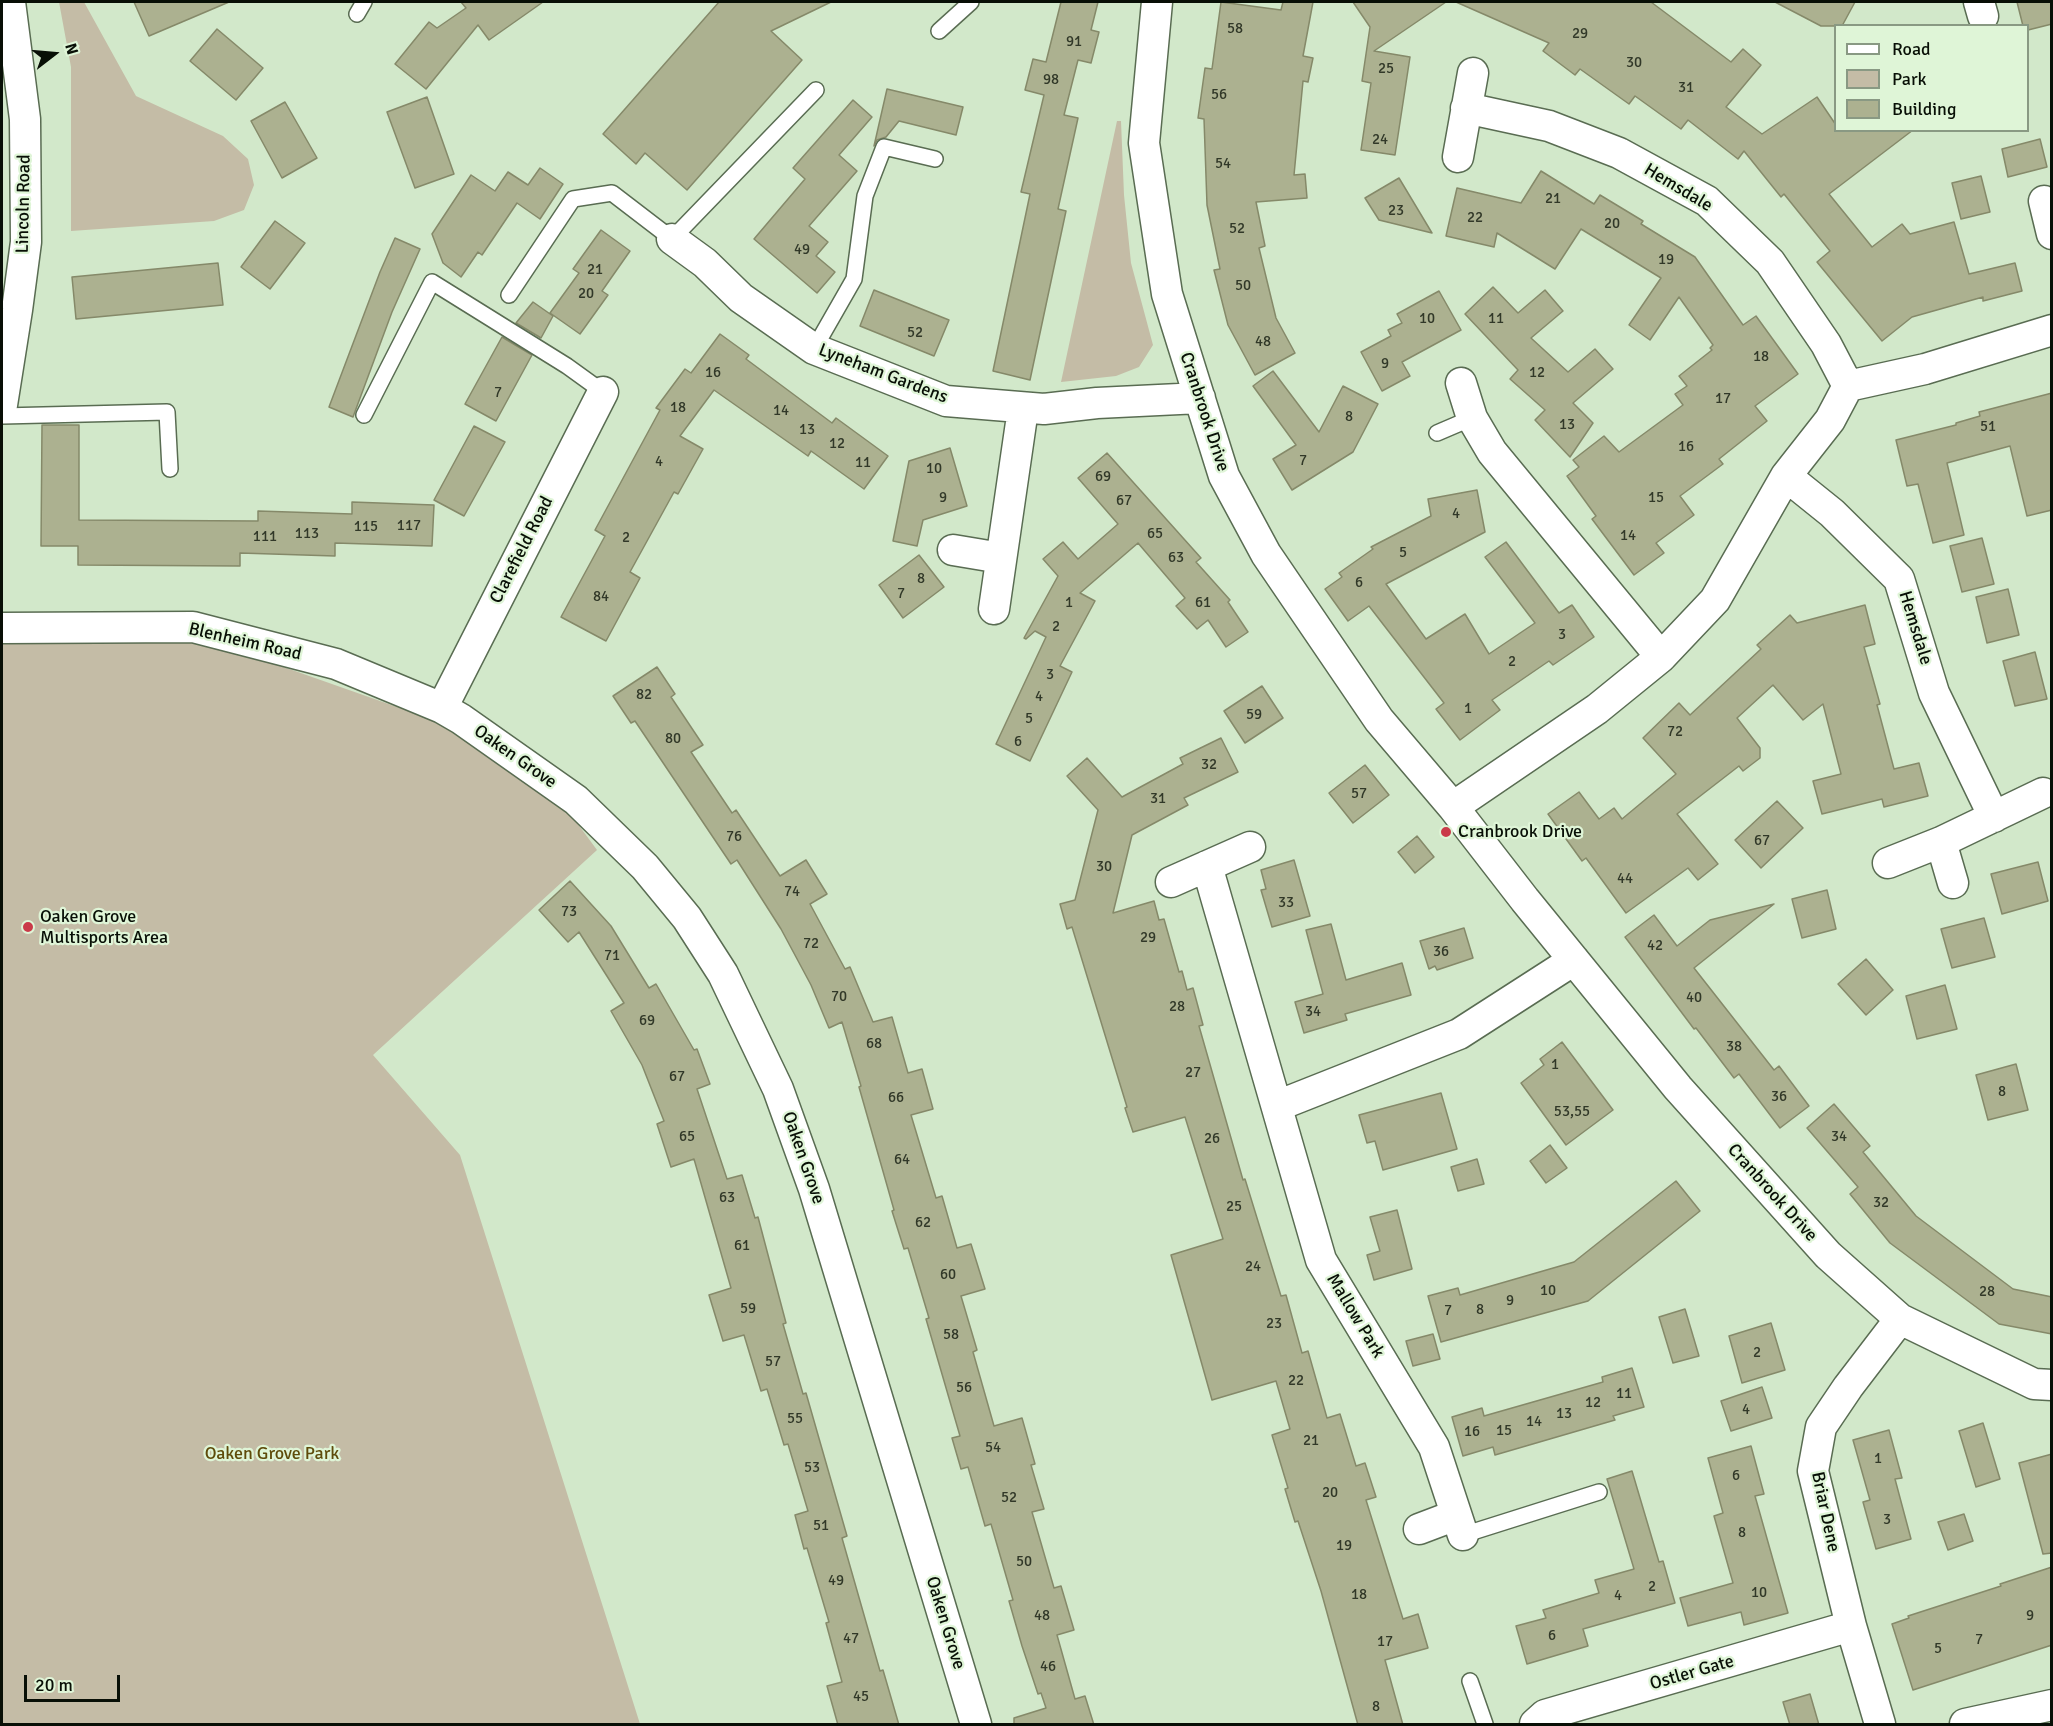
<!DOCTYPE html>
<html>
<head>
<meta charset="utf-8">
<style>
	body { margin:0 }
	#map { position:relative; width:2053px; height:1726px; overflow:hidden; background:#d2e8ca; font-family:Signika,sans-serif }
	canvas { display:block }
	.frame { position:absolute; inset:0; border:3px solid #080f06; pointer-events:none }
	.legend { position:absolute; left:1834px; top:24px; width:195px; height:108px; box-sizing:border-box; background:#dff5d7; border:2px solid #899983; margin:0; padding:8px 10px; list-style:none; font-size:18px; color:#080f06 }
	.legend li { display:flex; align-items:center; gap:12px; height:30px }
	.legend b { width:30px; border:2px solid #899983 }
	.north { position:absolute; left:24px; top:24px; width:60px; height:60px; -webkit-text-stroke:4px #dff5d7; paint-order:stroke; rotate:74deg; font-size:16px; font-weight:700; line-height:24px; text-align:center; color:#080f06 }
	.north::after { content:''; display:block; margin:auto; width:21px; height:27px; background:#080f06; clip-path:polygon(50% 0,100% 100%,50% 72%,0 100%) }
	.scale { position:absolute; left:24px; top:1675px; width:96px; height:27px; box-sizing:border-box; border:3px solid #080f06; border-top:0; padding-left:8px; font-size:18px; line-height:21px; white-space:nowrap; color:#080f06; -webkit-text-stroke:4px #dff5d7; paint-order:stroke }
</style>
</head>
<body>
<div id="map">
<canvas width="2053" height="1726"></canvas>
<div class="frame"></div>
<ul class="legend">
<li><b style="height:8px;background:#fff"></b>Road</li>
<li><b style="height:16px;background:#c4bca6"></b>Park</li>
<li><b style="height:16px;background:#acb190"></b>Building</li>
</ul>
<div class="north">N</div>
<div class="scale">20 m</div>
</div>
<script>
const c = document.querySelector('canvas').getContext('2d');
c.lineJoin = 'round';
function paint(path, color) { c.fillStyle = color; c.fill(path, 'evenodd'); }
function trace(path, color, width, dash) { c.strokeStyle = color; c.lineWidth = width; c.lineCap = dash ? 'butt' : 'round'; c.setLineDash(dash || []); c.stroke(path); }
function label(font, color, halo, rows, align = 'center') {
  c.font = font + ' Signika,sans-serif'; c.lineWidth = 4.5; c.setLineDash([]); c.textBaseline = 'middle'; c.strokeStyle = halo; c.fillStyle = color; for (const [text, x, y, turn = 0] of rows) {
    c.save(); c.translate(x, y); c.rotate((+turn || 0) * Math.PI / 180); c.textAlign = isNaN(turn) ? turn : align; if (halo) c.strokeText(text, 0, 0); c.fillText(text, 0, 0); c.restore();
  }
}
paint(new Path2D(`
	M59,2H84L136,96L223,136L248,159L254,185L244,210L214,221L71,231V67Z
	M1117,121H1121L1124,195L1131,263L1153,345L1139,367L1116,376L1061,382Z
	M2,635H193L434,720L569,812L597,850L373,1055L460,1155L640,1724H2Z`), '#c4bca6');
const building = new Path2D(`
	M134,2H229L149,36Z
	M461,2H543L489,40L478,25L426,89L395,64L429,22L437,28L466,8Z
	M719,2H831L771,31L802,60L687,190L645,153L636,164L603,134Z
	M1061,2H1098L1091,30L1099,32L1091,63L1078,60L1064,115L1078,118L1058,209L1066,211L1030,380L993,371L1030,194L1021,192L1044,95L1025,90L1033,59L1046,62Z
	M1221,2L1281,10L1283,2H1313L1303,56L1313,58L1308,82L1303,81L1294,175L1305,174L1307,198L1256,202L1265,246L1259,248L1276,318L1295,353L1255,375L1228,325L1214,270L1220,269L1207,205L1204,119L1198,118L1205,68L1212,69Z
	M1353,2H1446L1374,51L1410,57L1395,155L1361,150L1371,83L1362,81L1370,27Z
	M1456,2H1651L1731,62L1743,49L1761,65L1726,107L1762,134L1817,97L1836,125V130H1913L1829,194L1872,247L1902,224L1910,234L1954,222L1969,274L2015,263L2022,291L1983,301V297L1912,317L1882,341L1817,262L1830,251L1784,194L1781,197L1744,151L1738,159L1688,120L1681,129L1635,96L1629,104L1580,69L1575,75L1543,51L1549,43Z
	M1775,2H1855L1842,26H1821Z
	M2017,2H2052V24L2028,30V26H2023Z
	M217,29L263,68L236,100L190,61Z
	M887,89L963,107L956,135L899,121L886,137L877,140L874,146Z
	M427,97L454,174L415,188L387,112Z
	M853,100L872,117L839,155L857,171L809,226L828,242L816,256L835,272L817,293L754,239L805,179L793,168Z
	M285,102L317,158L282,178L251,121Z
	M2040,139L2047,167L2008,177L2002,149Z
	M540,168L563,184L540,219L517,203L482,255L478,252L461,277L443,263L432,234L471,175L495,191L508,172L528,185Z
	M1541,171L1594,204L1600,195L1643,221L1641,224L1695,257L1743,325L1756,316L1798,374L1755,406L1767,421L1719,459L1723,464L1680,496L1694,515L1656,543L1664,553L1634,575L1592,519L1596,516L1567,476L1579,467L1573,460L1604,436L1619,452L1683,405L1675,394L1687,386L1679,376L1712,350L1710,348L1713,345L1679,297L1650,340L1629,325L1661,278L1581,229L1555,269L1497,233L1494,247L1446,236L1457,188L1521,203Z
	M1981,176L1990,212L1961,219L1952,183Z
	M1399,178L1432,233L1379,220L1365,198Z
	M275,221L305,243L270,289L241,267Z
	M601,230L630,251L602,291L608,295L580,334L550,313L579,273L573,269Z
	M395,238L420,249L392,312L353,417L329,407L380,272Z
	M218,263L223,305L76,319L72,277Z
	M1493,287L1518,313L1545,290L1563,311L1531,338L1568,372L1595,349L1613,369L1573,403L1593,423L1570,457L1535,420L1545,410L1510,379L1518,370L1465,314Z
	M874,290L949,320L934,356L860,326Z
	M1439,291L1461,330L1402,362L1410,376L1382,391L1361,352L1391,336L1388,330L1402,323L1397,314Z
	M533,302L553,316L541,338L516,323Z
	M720,334L749,355L746,359L832,423L836,418L888,456L864,489L811,451L808,456L714,390L680,436L703,449L678,494L674,492L630,572L640,578L606,641L561,617L605,536L595,530L660,410L656,408L685,369L691,373Z
	M502,337L532,355L496,421L465,404Z
	M1273,371L1319,432L1343,386L1378,404L1353,452L1292,490L1273,459L1296,445L1253,386Z
	M2052,393V510L2027,516L2010,446L1947,463L1964,535L1933,543L1918,484L1907,486L1896,440L1956,425V423L1980,416L1979,412Z
	M42,425H79V520L258,521V511L352,514V502L434,505L432,546L335,543V556L240,553V566L78,565V546H41Z
	M474,426L505,442L464,516L434,500Z
	M950,448L967,506L923,520L917,546L893,541L909,461Z
	M1107,453L1201,558L1196,562L1230,600L1228,602L1248,632L1226,647L1208,620L1197,629L1176,606L1185,598L1138,543L1080,593L1095,601L1060,666L1072,672L1030,761L996,744L1046,637L1035,631L1026,639L1024,638L1058,576L1043,559L1063,542L1078,559L1118,524L1078,478Z
	M1477,490L1485,532L1386,584L1426,639L1465,614L1489,654L1535,623L1485,557L1506,542L1559,613L1572,605L1594,637L1553,665L1549,661L1492,700L1500,710L1460,740L1436,709L1444,703L1369,606L1348,621L1325,589L1342,577L1339,573L1373,549L1371,547L1431,516L1428,499Z
	M1982,538L1994,584L1962,592L1950,546Z
	M919,555L944,587L903,618L879,585Z
	M2008,589L2019,635L1987,643L1976,597Z
	M1865,605L1875,644L1864,647L1880,704L1877,705L1894,769L1919,763L1928,796L1884,807L1882,799L1822,814L1813,781L1841,774L1823,704L1803,720L1773,685L1737,718L1760,748V758L1743,771L1739,766L1677,814L1718,864L1698,880L1688,868L1626,913L1586,858L1582,861L1548,814L1579,792L1599,819L1614,808L1622,819L1676,774L1643,738L1679,703L1690,715L1761,649L1757,645L1790,615L1797,623Z
	M2035,652L2047,699L2015,706L2003,661Z
	M657,667L675,694L671,697L703,745L691,752L732,813L736,810L780,876L806,860L827,894L810,904L845,969L850,967L873,1022L892,1017L908,1073L922,1069L933,1109L911,1115L936,1198L942,1196L957,1248L971,1244L985,1289L961,1296L977,1350L973,1352L994,1426L1022,1418L1035,1464L1031,1465L1044,1509L1032,1512L1054,1588L1061,1586L1074,1630L1057,1635L1075,1699L1085,1696L1094,1725H1014V1718L1046,1708L1041,1693L1038,1694L1022,1646L1009,1601L1013,1600L991,1524L985,1526L968,1467L961,1469L952,1438L960,1436L926,1319L929,1318L908,1248L904,1249L892,1211L894,1210L859,1087L861,1086L842,1022L829,1028L811,985L781,929L737,860L731,864L635,721L631,723L613,696Z
	M1262,686L1283,718L1245,743L1224,711Z
	M1221,738L1238,772L1184,798L1188,805L1132,835L1113,913L1154,901L1159,920L1164,919L1179,972L1182,971L1187,990L1193,988L1203,1025L1199,1026L1243,1180L1245,1179L1281,1296L1286,1295L1302,1353L1308,1351L1327,1418L1340,1414L1356,1466L1365,1463L1376,1497L1366,1500L1403,1619L1418,1614L1428,1648L1385,1660L1403,1725H1358L1321,1591L1298,1521L1295,1522L1285,1489L1288,1488L1272,1435L1290,1429L1276,1381L1212,1400L1171,1255L1223,1239L1185,1117L1133,1132L1125,1108L1127,1107L1072,927L1067,929L1060,904L1075,900L1098,810L1067,776L1087,758L1122,797L1183,764L1180,758Z
	M1365,765L1389,795L1353,823L1329,793Z
	M1777,801L1803,828L1761,868L1735,840Z
	M1417,836L1434,857L1415,873L1398,852Z
	M1294,860L1310,916L1272,927L1261,890L1266,889L1261,870Z
	M2038,862L2048,901L2002,914L1991,874Z
	M570,881L611,926L649,988L656,984L694,1050L697,1049L710,1084L697,1089L727,1179L742,1175L755,1218L758,1217L786,1323L783,1324L803,1394L806,1393L847,1536L842,1538L880,1671L883,1670L899,1725H838L827,1686L842,1682L826,1623L829,1622L807,1548L804,1549L795,1515L808,1511L788,1444L784,1445L767,1389L761,1391L744,1335L723,1341L709,1295L731,1288L694,1159L671,1167L657,1124L664,1121L642,1065L611,1011L624,1003L579,932L568,942L539,910Z
	M1827,890L1836,929L1802,938L1792,899Z
	M1774,904L1694,968L1774,1070L1779,1066L1809,1106L1780,1128L1739,1074L1734,1078L1696,1028L1694,1029L1625,937L1654,915L1677,946L1710,920Z
	M1984,918L1995,957L1952,968L1941,929Z
	M1331,924L1346,980L1402,963L1411,995L1345,1014L1347,1020L1304,1033L1295,1002L1323,994L1306,930Z
	M1464,928L1473,958L1437,970L1435,966L1429,969L1420,941Z
	M1866,959L1893,990L1866,1015L1838,984Z
	M1945,985L1957,1029L1917,1039L1906,996Z
	M1562,1042L1613,1110L1566,1145L1521,1083L1544,1065L1540,1059Z
	M2016,1064L2028,1110L1988,1120L1976,1075Z
	M1441,1093L1457,1149L1383,1170L1375,1141L1367,1143L1359,1115Z
	M1834,1104L1870,1146L1863,1152L1916,1216L2013,1289L2052,1297V1334L1999,1324L1890,1243L1850,1194L1858,1187L1807,1128Z
	M1550,1145L1567,1168L1546,1183L1530,1161Z
	M1477,1159L1484,1184L1458,1191L1451,1167Z
	M1676,1181L1700,1211L1588,1301L1441,1342L1428,1296L1458,1288L1460,1295L1574,1262Z
	M1397,1210L1412,1269L1374,1280L1367,1255L1380,1251L1370,1217Z
	M1685,1309L1699,1356L1673,1363L1659,1317Z
	M1771,1323L1785,1370L1742,1383L1729,1336Z
	M1433,1334L1440,1359L1413,1366L1406,1341Z
	M1632,1368L1644,1407L1613,1416L1615,1420L1495,1455L1493,1447L1463,1456L1452,1417L1482,1408L1484,1416L1603,1382L1602,1377Z
	M1762,1387L1772,1418L1731,1431L1721,1401Z
	M1983,1423L2000,1479L1976,1487L1959,1431Z
	M1889,1430L1902,1478L1895,1479L1911,1539L1876,1549L1863,1502L1870,1500L1853,1440Z
	M1751,1446L1764,1494L1755,1496L1788,1613L1744,1625L1741,1612L1688,1626L1680,1598L1733,1583L1714,1516L1723,1513L1708,1458Z
	M2052,1454V1553L2043,1554L2019,1463Z
	M1632,1471L1659,1562L1663,1561L1675,1603L1583,1629L1588,1646L1527,1664L1516,1626L1546,1618L1543,1610L1599,1593L1595,1580L1634,1569L1607,1479Z
	M1964,1514L1973,1541L1948,1550L1938,1522Z
	M2052,1567V1645L1913,1690L1892,1624L1909,1618L1908,1616L2001,1586L2000,1584Z
	M1810,1694L1819,1725H1790L1783,1702Z`);
paint(building, '#acb190');
trace(building, '#858969', 1.5);
const lane = new Path2D(`
	M357,14L364,2
	M939,31L971,2
	M509,295L573,199L612,193L672,239L816,90
	M814,349L854,279L865,196L884,147L935,159
	M364,415L432,282L567,366L603,392
	M2,416L167,412L170,469
	M1437,433L1472,418
	M1463,1535L1599,1492
	M1470,1681L1485,1724`);
const street = new Path2D(`
	M1157,2L1144,143L1167,294L1224,476L1266,554L1379,720L1453,807L1525,900L1678,1088L1828,1255L1900,1319L2034,1384L2052,1385
	M1979,2L1983,16
	M1458,157L1473,73
	M2044,201L2052,234
	M672,239L705,263L741,298L814,349L946,401L1044,409L1097,403L1200,398
	M1461,383L1472,418L1492,452L1661,657
	M1848,386L1925,369L2052,330
	M2,405L17,310L26,242L25,119L10,2
	M1786,476L1832,513L1899,579L1934,693L1994,817
	M953,550L1001,558
	M994,609L1023,409
	M2,628L193,627L336,664L442,708L461,719L576,800L645,867L687,918L723,974L778,1089L814,1189L976,1724
	M442,708L603,392
	M1453,807L1597,709L1661,657L1715,600L1786,476L1830,420L1848,386L1826,344L1770,262L1707,201L1619,153L1549,126L1466,108
	M1941,842L1953,883
	M1888,863L1941,842L2043,793
	M1207,866L1321,1260L1434,1447L1463,1535
	M1171,882L1250,847
	M1277,1106L1459,1034L1574,960
	M1419,1529L1456,1515
	M1535,1724L1545,1715L1851,1626
	M1880,1724L1851,1626L1813,1471L1821,1427L1848,1387L1900,1319
	M1965,1724L2052,1705`);
trace(lane, '#596c52', 18);
trace(street, '#596c52', 33);
trace(lane, '#fff', 15);
trace(street, '#fff', 30);
for (const [x, y, r, color] of [
	[1446,832,6,"#ca3a49"],
	[28,927,6,"#ca3a49"]
]) { const dot = new Path2D(); dot.arc(x, y, r, 0, 2 * Math.PI); c.fillStyle = color; c.fill(dot); trace(dot, '#dff5d7', 2); }
label('15px', '#313828', null, [
	["58",1235,29],
	["29",1580,34],
	["91",1074,42],
	["30",1634,63],
	["25",1386,69],
	["98",1051,80],
	["31",1686,88],
	["56",1219,95],
	["24",1380,140],
	["54",1223,164],
	["21",1553,199],
	["23",1396,211],
	["22",1475,218],
	["20",1612,224],
	["52",1237,229],
	["49",802,250],
	["19",1666,260],
	["21",595,270],
	["50",1243,286],
	["20",586,294],
	["10",1427,319],
	["11",1496,319],
	["52",915,333],
	["48",1263,342],
	["18",1761,357],
	["9",1385,364],
	["16",713,373],
	["12",1537,373],
	["7",498,393],
	["17",1723,399],
	["18",678,408],
	["14",781,411],
	["8",1349,417],
	["13",1567,425],
	["51",1988,427],
	["13",807,430],
	["12",837,444],
	["16",1686,447],
	["7",1303,461],
	["4",659,462],
	["11",863,463],
	["10",934,469],
	["69",1103,477],
	["9",943,498],
	["15",1656,498],
	["67",1124,501],
	["4",1456,514],
	["117",409,526],
	["115",366,527],
	["113",307,534],
	["65",1155,534],
	["14",1628,536],
	["111",265,537],
	["2",626,538],
	["5",1403,553],
	["63",1176,558],
	["8",921,579],
	["6",1359,583],
	["7",901,594],
	["84",601,597],
	["1",1069,603],
	["61",1203,603],
	["2",1056,627],
	["3",1562,635],
	["2",1512,662],
	["3",1050,675],
	["82",644,695],
	["4",1039,697],
	["1",1468,709],
	["59",1254,715],
	["5",1029,719],
	["72",1675,732],
	["80",673,739],
	["6",1018,742],
	["32",1209,765],
	["57",1359,794],
	["31",1158,799],
	["76",734,837],
	["67",1762,841],
	["30",1104,867],
	["44",1625,879],
	["74",792,892],
	["33",1286,903],
	["73",569,912],
	["29",1148,938],
	["72",811,944],
	["42",1655,946],
	["36",1441,952],
	["71",612,956],
	["70",839,997],
	["40",1694,998],
	["28",1177,1007],
	["34",1313,1012],
	["69",647,1021],
	["68",874,1044],
	["38",1734,1047],
	["1",1555,1065],
	["27",1193,1073],
	["67",677,1077],
	["8",2002,1092],
	["36",1779,1097],
	["66",896,1098],
	["53,55",1572,1112],
	["65",687,1137],
	["34",1839,1137],
	["26",1212,1139],
	["64",902,1160],
	["63",727,1198],
	["32",1881,1203],
	["25",1234,1207],
	["62",923,1223],
	["61",742,1246],
	["24",1253,1267],
	["60",948,1275],
	["10",1548,1291],
	["28",1987,1292],
	["9",1510,1301],
	["59",748,1309],
	["8",1480,1310],
	["7",1448,1311],
	["23",1274,1324],
	["58",951,1335],
	["2",1757,1353],
	["57",773,1362],
	["22",1296,1381],
	["56",964,1388],
	["11",1624,1394],
	["12",1593,1403],
	["4",1746,1410],
	["13",1564,1414],
	["55",795,1419],
	["14",1534,1422],
	["15",1504,1431],
	["16",1472,1432],
	["21",1311,1441],
	["54",993,1448],
	["1",1878,1459],
	["53",812,1468],
	["6",1736,1476],
	["20",1330,1493],
	["52",1009,1498],
	["3",1887,1520],
	["51",821,1526],
	["8",1742,1533],
	["19",1344,1546],
	["50",1024,1562],
	["49",836,1581],
	["2",1652,1587],
	["10",1759,1593],
	["18",1359,1595],
	["4",1618,1596],
	["48",1042,1616],
	["9",2030,1616],
	["6",1552,1636],
	["47",851,1639],
	["7",1979,1640],
	["17",1385,1642],
	["5",1938,1649],
	["46",1048,1667],
	["45",861,1697],
	["8",1376,1707]
]);
label('18px', '#080f06', '#dff5d7', [
	["Hemsdale",1678,188,31],
	["Lincoln Road",24,204,-89],
	["Lyneham Gardens",883,374,21],
	["Cranbrook Drive",1204,412,72],
	["Clarefield Road",522,550,-63],
	["Hemsdale",1915,628,73],
	["Blenheim Road",245,642,13],
	["Oaken Grove",515,757,35],
	["Oaken Grove",803,1158,71],
	["Cranbrook Drive",1772,1193,48],
	["Mallow Park",1355,1316,59],
	["Briar Dene",1825,1512,78],
	["Oaken Grove",945,1623,73],
	["Ostler Gate",1692,1673,-16]
]);
label('18px', '#080f06', '#dff5d7', [
	["Cranbrook Drive",1458,832],
	["Oaken Grove",40,917],
	["Multisports Area",40,938]
], 'left');
label('18px', '#5e4b0a', '#dff5d7', [
	["Oaken Grove Park",272,1454]
]);
</script>
</body>
</html>
